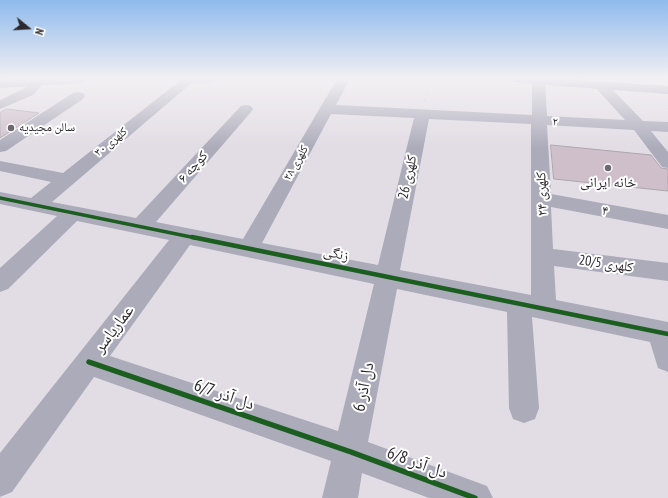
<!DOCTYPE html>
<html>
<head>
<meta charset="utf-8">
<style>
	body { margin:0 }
	#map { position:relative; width:668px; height:498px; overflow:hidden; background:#e2dde4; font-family:"PT Sans Narrow",sans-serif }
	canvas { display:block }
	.north { position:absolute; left:8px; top:8px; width:40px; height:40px; -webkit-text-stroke:3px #fff; paint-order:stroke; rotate:108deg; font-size:11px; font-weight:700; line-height:16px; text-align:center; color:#2c292e }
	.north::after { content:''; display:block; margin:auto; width:14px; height:18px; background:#2c292e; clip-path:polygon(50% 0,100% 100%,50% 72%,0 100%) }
</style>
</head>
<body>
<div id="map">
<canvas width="668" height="498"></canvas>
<div class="north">N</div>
</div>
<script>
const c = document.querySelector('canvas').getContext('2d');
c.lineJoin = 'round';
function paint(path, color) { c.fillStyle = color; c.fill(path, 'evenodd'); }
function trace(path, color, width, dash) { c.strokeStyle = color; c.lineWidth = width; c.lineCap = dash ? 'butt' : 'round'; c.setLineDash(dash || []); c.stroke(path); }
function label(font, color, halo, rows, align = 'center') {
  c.font = font + ' "PT Sans Narrow","Noto Naskh Arabic",sans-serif'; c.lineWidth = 4; c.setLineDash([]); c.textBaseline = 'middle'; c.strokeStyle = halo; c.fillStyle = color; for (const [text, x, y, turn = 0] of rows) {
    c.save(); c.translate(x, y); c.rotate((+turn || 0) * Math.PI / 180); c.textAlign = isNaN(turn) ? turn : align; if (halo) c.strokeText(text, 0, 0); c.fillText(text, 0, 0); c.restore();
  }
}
const building = new Path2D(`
	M7,109L39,113L0,138V113Z
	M551,145L651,155L661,168L668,169V191L554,179Z`);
paint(building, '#cfbfca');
trace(building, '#aca7ab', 1);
trace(new Path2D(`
	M425,101L431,79`), '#a3a2ac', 1.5, [0.5, 2]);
paint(new Path2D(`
	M34,79H44L46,81L33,95L0,109V100L23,89Z
	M182,79H194L195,80L52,202L136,218L241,106L246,105L251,106L253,109L251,112L156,222L243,239L337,79H350L336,105L532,115V80L533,79H545L547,116L625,120L593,85L595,82H605L643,121L668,122V132L651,131L668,152V168L662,167L634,130L547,125L551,194L668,215V229L551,207L553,249L668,263V281L554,266L556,300L668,322V372L658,368L650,342L532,317L539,408L535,419L524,423L513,419L509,408L507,312L397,289L368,442L487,486L493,498H429L362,473L358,498H322L331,461L94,377L12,492L0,497V453L169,240L77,221L8,289L0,292V268L57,216L0,204V192L31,198L51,182L0,171V161L63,173ZM331,114L414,118L378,265L262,243ZM429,119L531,124V295L400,270ZM190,245L374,284L338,431L110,356Z
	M78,92L83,93L85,96L83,99L6,151L0,152V140L73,93Z`), '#acabba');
paint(new Path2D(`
	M21,79H87L85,82L80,83L0,88V80Z
	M179,79H216L214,82C203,84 191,84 180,82Z
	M512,79H568L668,86V94L518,83L513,82Z`), '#a6a2b4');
trace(new Path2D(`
	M0,198L196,238`), '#1b5e20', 3.5);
trace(new Path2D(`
	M192,237L668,334`), '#1b5e20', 4.5);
trace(new Path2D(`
	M89,362L351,452L475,498`), '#1b5e20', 5.5);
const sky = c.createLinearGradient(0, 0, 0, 148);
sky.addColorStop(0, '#8fbaec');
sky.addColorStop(0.53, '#f2f0f3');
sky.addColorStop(1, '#f2f0f300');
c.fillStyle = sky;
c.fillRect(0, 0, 668, 148);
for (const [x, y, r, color] of [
	[11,128,4,"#6c686e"],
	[608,168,4,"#6c686e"]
]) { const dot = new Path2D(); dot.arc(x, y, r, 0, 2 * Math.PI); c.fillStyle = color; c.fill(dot); trace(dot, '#fff', 1.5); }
label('12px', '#2c292e', '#fff', [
	["۲",555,122,3],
	["کلهری ۳۰",111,142,-39],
	["کلهری ۲۸",296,163,-60]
]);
label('12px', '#2c292e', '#fff', [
	["سالن مجیدیه",19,128]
], 'left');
label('14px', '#2c292e', '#fff', [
	["۶ کوچه",193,167,-48],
	["کلهری 26",408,177,-78],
	["کلهری ۲۴",542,194,-92],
	["۴",605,211,10],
	["زنگی",336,254,12],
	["کلهری 20/5",606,264,8]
]);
label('14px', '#2c292e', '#fff', [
	["خانه ایرانی",608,183]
]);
label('17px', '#2c292e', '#fff', [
	["عماریاسر",114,329,-53],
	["دل آذر 6",364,387,-79],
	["دل آذر 6/7",224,395,19],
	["دل آذر 6/8",417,463,20]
]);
</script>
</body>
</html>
